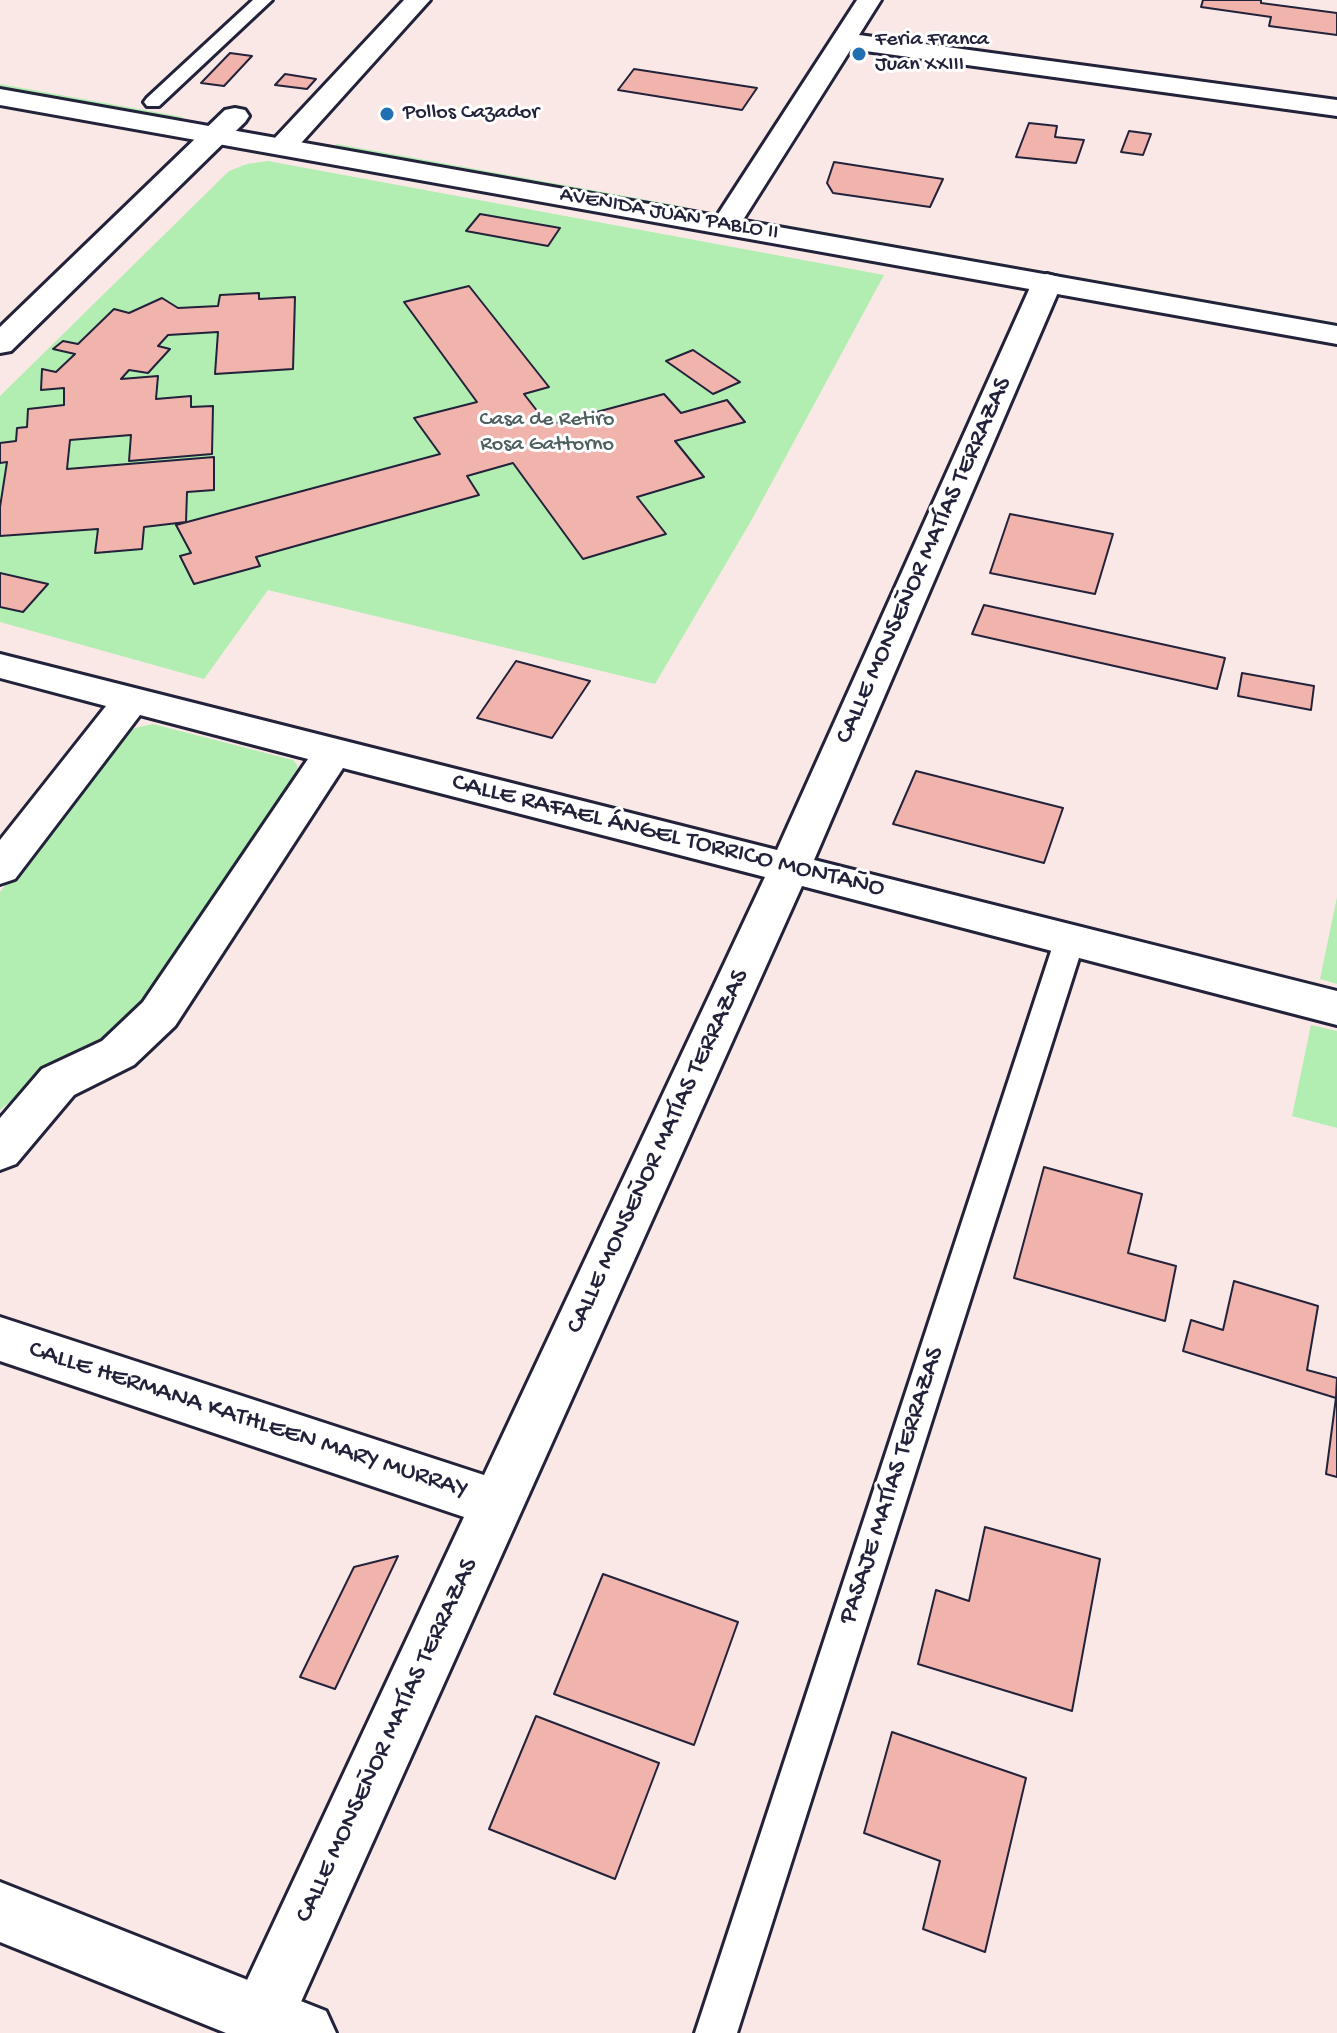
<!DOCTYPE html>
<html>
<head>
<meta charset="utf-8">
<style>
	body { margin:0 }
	canvas { display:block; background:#fae8e6 }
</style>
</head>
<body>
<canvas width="1337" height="2033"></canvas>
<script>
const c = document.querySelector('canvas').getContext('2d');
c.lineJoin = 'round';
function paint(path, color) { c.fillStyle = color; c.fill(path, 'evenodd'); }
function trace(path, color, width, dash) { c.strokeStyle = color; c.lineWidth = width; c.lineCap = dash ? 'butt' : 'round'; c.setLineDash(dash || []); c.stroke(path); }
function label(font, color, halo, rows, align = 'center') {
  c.font = font + ' "Gochi Hand",sans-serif'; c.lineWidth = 6; c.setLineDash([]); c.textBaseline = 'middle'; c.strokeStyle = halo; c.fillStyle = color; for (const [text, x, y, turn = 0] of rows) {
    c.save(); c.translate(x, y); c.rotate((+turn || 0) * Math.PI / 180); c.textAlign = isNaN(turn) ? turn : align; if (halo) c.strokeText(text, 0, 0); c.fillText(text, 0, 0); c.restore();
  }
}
paint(new Path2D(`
	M0,84L183,117L177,122L0,91Z
	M337,144L686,207L682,213L331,150Z
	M268,161L884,275L751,521L655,684L268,590L204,679L0,622V396L229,171L247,164Z
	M779,224L1337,323V331L775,230Z
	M153,724L293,760L297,765L299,778L142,1004L115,1033L47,1071L0,1110V892L120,740L135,728Z
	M1337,897V984L1320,979Z
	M1311,1025L1337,1031V1128L1292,1116Z`), '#b2edb2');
const building = new Path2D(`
	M1203,0H1261V3L1337,13V35L1269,26L1271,17L1201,7Z
	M230,53L252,56L224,86L201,83Z
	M634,69L757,88L742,110L618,90Z
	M285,74L316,79L307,89L275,85Z
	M1029,123L1057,126L1055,137L1084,140L1076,163L1016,157Z
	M1129,131L1151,134L1143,155L1121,152Z
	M834,162L943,179L930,207L833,193L827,183Z
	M480,214L560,228L548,246L466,231Z
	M469,286L549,387L524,394L548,425L664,394L681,413L727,400L745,422L675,441L704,477L637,497L666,534L583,559L513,463L467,476L479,495L256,557L260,566L194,584L180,556L191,553L176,525L440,454L414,418L477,402L404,302Z
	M259,293V299L295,297L293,369L215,374L218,332L168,335L158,346L170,349L148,373L129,370L121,379L158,376L156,399L191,396V407L213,406L212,454L129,461L131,435L70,440L67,469L214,457V490L187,492L186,522L144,527L142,549L95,553L98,529L0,536V507L7,462L0,463V443L16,441L17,428L27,427L28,409L64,405V388L41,390L42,369L56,372L75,354L53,349L63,341L78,344L114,309L129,313L162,298L178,308L218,306L220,295Z
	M693,350L740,382L713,394L666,361Z
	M1010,514L1113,534L1095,594L990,573Z
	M0,573L48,584L23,612L0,607Z
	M984,605L1225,658L1217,689L972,634Z
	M516,661L590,681L552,738L477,718Z
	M1242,673L1314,686L1311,710L1238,696Z
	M916,771L1063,808L1044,863L893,824Z
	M1044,1167L1142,1194L1128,1253L1176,1266L1165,1321L1014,1278Z
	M1234,1281L1318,1306L1307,1370L1337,1378L1336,1398L1183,1351L1191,1320L1223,1330Z
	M1337,1390V1477L1326,1474Z
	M985,1527L1100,1559L1072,1711L918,1664L936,1590L969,1601Z
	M398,1556L335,1689L300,1677L354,1567Z
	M603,1574L738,1622L694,1745L554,1694Z
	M536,1716L659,1763L615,1879L489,1829Z
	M892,1732L1026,1778L985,1952L923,1929L940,1861L864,1833Z`);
paint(building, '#f0b4ad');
trace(building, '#22223b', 2);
const lane = new Path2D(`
	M253,0H272L159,106H147L144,102L147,98Z
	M1070,928L1080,931L1085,939L737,2033H695L1055,939L1060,931Z`);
const street = new Path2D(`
	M404,0H430L293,152L283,154L273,152L269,146L273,140Z
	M857,0H881L859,35L1337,100V116L851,49L736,231L726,234L716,231L711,225Z
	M235,108L245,110L249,116L245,122L11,351L0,353V327L225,110Z
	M1047,274L1058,277L1062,283L814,860L1337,991V1025L802,886L287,2033H237L231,2017L240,1995L464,1517L0,1361V1317L484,1475L765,877L343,768L175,1026L134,1065L74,1095L16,1164L0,1170V1118L42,1069L102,1041L143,1002L308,759L140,715L15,879L0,884V840L106,706L0,678V654L777,850L1032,283L1036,277Z`);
const secondary = new Path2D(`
	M0,89L1337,326V344L0,105Z
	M0,1882L326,2011L336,2033H226L0,1942Z`);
trace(lane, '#22223b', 6);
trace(street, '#22223b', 6);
trace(secondary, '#22223b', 6);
paint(lane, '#fff');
paint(street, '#fff');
paint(secondary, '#fff');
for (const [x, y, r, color] of [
	[859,54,8,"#1f6fb2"],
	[387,114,8,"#1f6fb2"]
]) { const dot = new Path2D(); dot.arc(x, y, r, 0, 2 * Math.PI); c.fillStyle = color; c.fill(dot); trace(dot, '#fff', 3); }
label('22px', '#22223b', '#fff', [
	["Feria Franca",875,41],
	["Juan XXIII",875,66],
	["Pollos Cazador",403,114]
], 'left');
label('22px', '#22223b', '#fff', [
	["AVENIDA JUAN PABLO II",669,215,10]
]);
label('22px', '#4d5f5f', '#fff', [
	["Casa de Retiro",547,421],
	["Rosa Gattorno",547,446]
]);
label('26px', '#22223b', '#fff', [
	["CALLE MONSEÑOR MATÍAS TERRAZAS",925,561,-66],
	["CALLE RAFAEL ÁNGEL TORRICO MONTAÑO",668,837,14],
	["CALLE MONSEÑOR MATÍAS TERRAZAS",659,1152,-65],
	["CALLE HERMANA KATHLEEN MARY MURRAY",248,1421,18],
	["PASAJE MATÍAS TERRAZAS",893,1486,-72],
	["CALLE MONSEÑOR MATÍAS TERRAZAS",388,1741,-65]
]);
</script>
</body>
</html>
